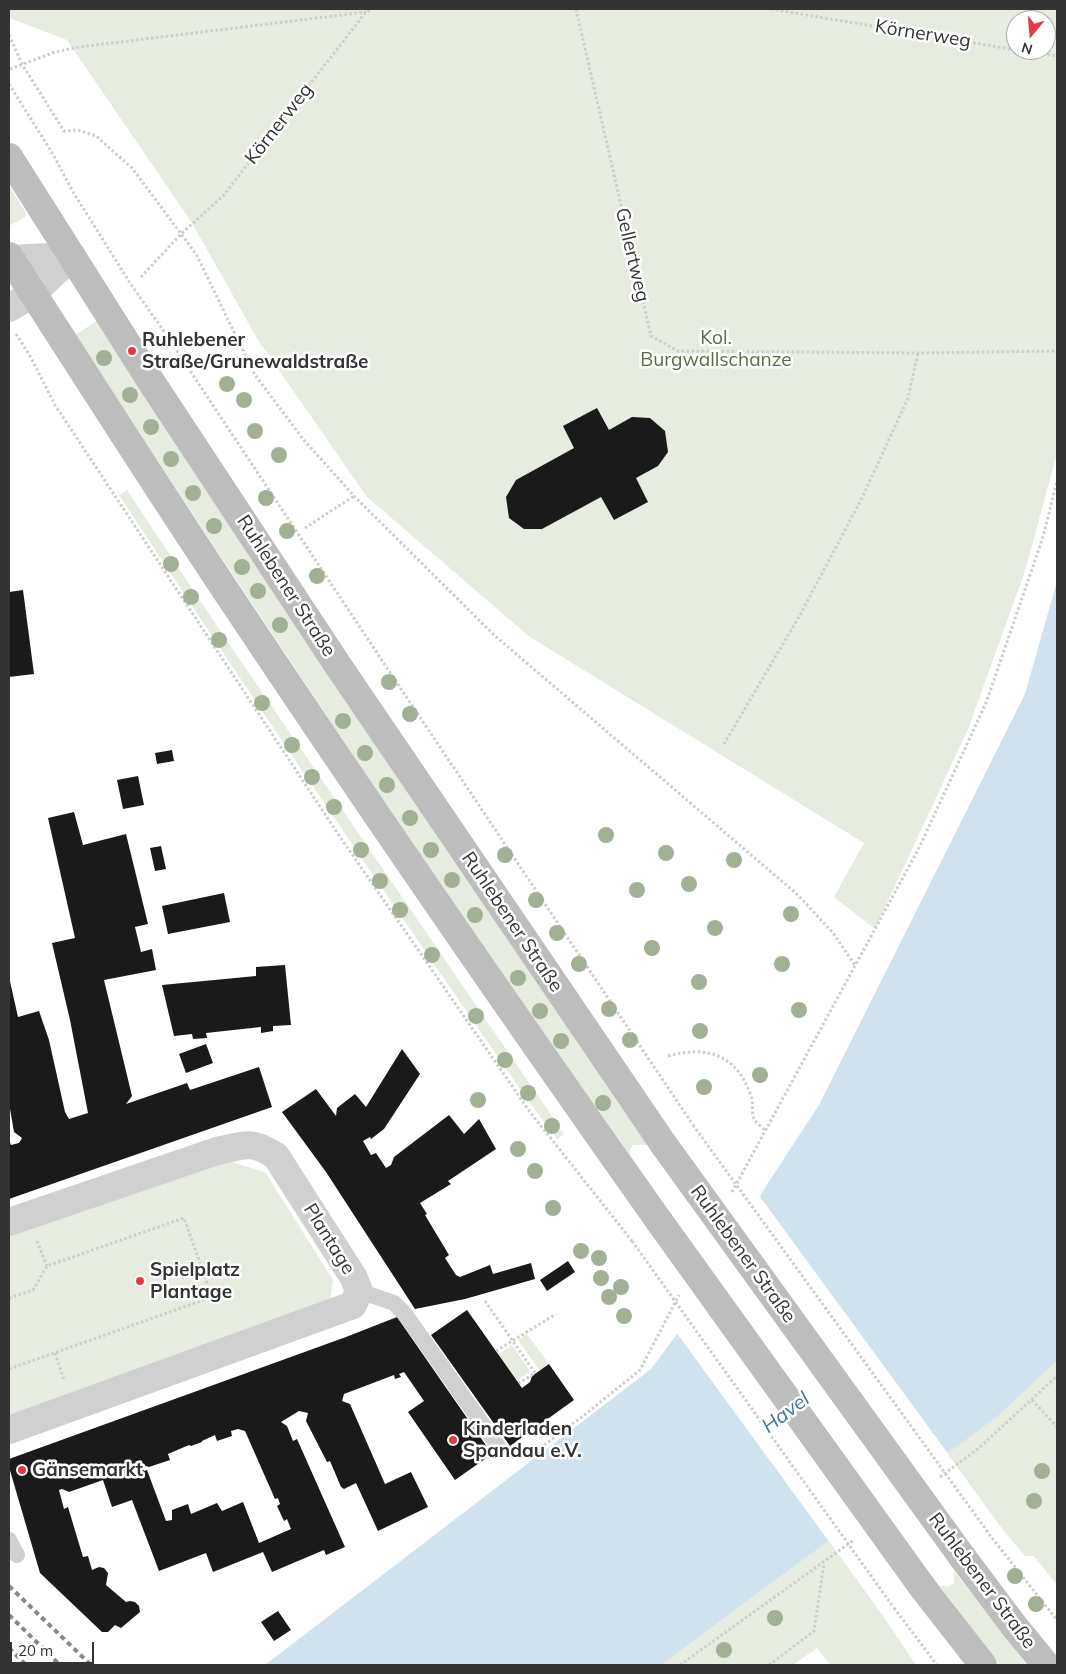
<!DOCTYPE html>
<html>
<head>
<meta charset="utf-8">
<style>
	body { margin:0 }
	#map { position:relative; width:1066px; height:1674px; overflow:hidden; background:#fff; font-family:Mulish,sans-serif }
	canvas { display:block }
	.frame { position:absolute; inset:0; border:10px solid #333; pointer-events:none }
	.north { position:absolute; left:1006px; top:10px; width:50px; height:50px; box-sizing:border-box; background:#fff; border:1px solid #adadad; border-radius:50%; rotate:197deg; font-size:14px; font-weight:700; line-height:20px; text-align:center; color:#333 }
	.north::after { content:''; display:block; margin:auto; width:18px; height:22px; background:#e63946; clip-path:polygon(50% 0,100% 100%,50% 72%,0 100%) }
	.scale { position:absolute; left:10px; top:1642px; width:84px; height:22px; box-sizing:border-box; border:2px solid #333; border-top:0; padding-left:6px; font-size:15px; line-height:18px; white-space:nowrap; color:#333; -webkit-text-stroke:4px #fff; paint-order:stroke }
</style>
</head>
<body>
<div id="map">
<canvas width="1066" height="1674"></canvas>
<div class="frame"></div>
<div class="north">N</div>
<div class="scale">20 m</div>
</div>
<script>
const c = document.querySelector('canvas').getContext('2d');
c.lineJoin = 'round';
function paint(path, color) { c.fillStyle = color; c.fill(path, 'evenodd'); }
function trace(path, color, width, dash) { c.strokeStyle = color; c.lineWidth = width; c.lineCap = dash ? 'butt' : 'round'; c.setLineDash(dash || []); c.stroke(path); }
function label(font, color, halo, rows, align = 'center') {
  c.font = font + ' Mulish,sans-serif'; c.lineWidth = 5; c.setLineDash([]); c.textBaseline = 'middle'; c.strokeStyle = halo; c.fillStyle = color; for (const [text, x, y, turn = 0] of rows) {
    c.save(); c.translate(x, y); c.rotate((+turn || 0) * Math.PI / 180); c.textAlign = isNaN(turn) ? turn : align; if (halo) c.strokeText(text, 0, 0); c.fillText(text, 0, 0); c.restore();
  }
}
paint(new Path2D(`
	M9,9H1057V453L1025,571L968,729L875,929L834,897L864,843L530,637L367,497L258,340L192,223L67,40L9,18ZM1016,20H1046V50H1016Z
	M9,185L26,213L25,217L9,226Z
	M97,321L648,1145H633L630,1149V1155C438,886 256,611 75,335Z
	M127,490L223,635L564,1134L557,1139L527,1099C389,899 252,699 119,495Z
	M221,1159L265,1172L333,1280L330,1302L9,1419V1234Z
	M527,1334L549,1364L540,1371L518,1340Z
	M512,1345L530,1371L517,1381L498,1355Z
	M1057,1361V1585L1034,1556H1025L1003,1530L947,1453L998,1416Z
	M829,1541L883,1616L916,1665H831L817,1648L793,1665H661Z
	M954,1571L1027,1665H1000L939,1585L948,1587L954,1584Z`), '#e6ecdf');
paint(new Path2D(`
	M1057,581V1361L998,1416L661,1665H265L651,1369L721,1275L764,1189L819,1105L1025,694Z`), '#cfe2ee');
paint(new Path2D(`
	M758,1194L949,1455L830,1543L676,1332L718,1273Z`), '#fff');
paint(new Path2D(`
	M597,408L609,430L632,417L650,418L665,431L668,452L658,466L636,478L648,502L614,520L601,497L542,529H524L509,518L506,497L516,480L574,448L563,426Z
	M23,590L34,674L9,677V592Z
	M172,750L174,761L157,764L155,753Z
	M138,776L144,805L123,809L117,780Z
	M74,812L83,845L126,834L148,924L135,927L141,952L152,949L156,970L104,980L132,1096L126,1104L187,1083L190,1090L259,1067L272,1107L9,1199V1140L11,1145L19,1143L22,1138L14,1132L9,1103V977L18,1017L39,1011L49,1040L65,1112L69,1119L88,1113L70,1020L52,943L75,938L48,818Z
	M161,846L166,869L155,871L150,848Z
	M224,893L230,922L168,934L162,906Z
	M285,965L291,1025L273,1026V1031L261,1033V1027L206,1033L207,1038L193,1039L192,1034L174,1036L162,985L256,976V967Z
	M206,1044L213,1063L186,1073L179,1054Z
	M402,1049L420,1074L384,1129L371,1139L370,1137L363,1141L371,1155L376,1153L386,1168L391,1165L394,1157L449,1115L464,1134L479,1119L496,1149L448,1181L451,1184L420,1203L427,1214L425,1215L449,1255L445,1258L456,1275L460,1277L490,1265L493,1274L531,1263L535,1279L465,1299L415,1309L326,1172L282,1112L316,1089L336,1116L337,1108L355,1094L366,1107Z
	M568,1261L575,1272L547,1291L540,1280Z
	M467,1310L522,1388L530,1382L532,1376L549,1364L574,1400L510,1446L431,1335Z
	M397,1317L492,1454L455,1480L408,1412L424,1401L404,1372L399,1374L401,1377L395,1379L394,1375L344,1394L342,1401L350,1404L385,1484L411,1472L428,1507L378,1531L356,1483L344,1489L341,1487L330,1461L327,1462L306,1421L308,1413L299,1411L281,1422L287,1426L293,1441L297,1439L345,1547L326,1555L324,1550L272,1572L263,1552L213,1572L206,1553L159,1571L132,1500L112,1507L103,1480L69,1492L62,1489L59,1490L64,1509L68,1507L83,1557L88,1556L92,1570L99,1567L104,1568L108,1573L106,1585L126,1602L130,1601L135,1602L139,1606L140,1612L121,1628L115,1625L108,1632H102L40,1573L9,1467V1459L346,1337ZM238,1429L245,1431L275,1499L278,1498L280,1504L277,1506L284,1521L287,1519L291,1529L259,1543L243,1502L222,1511L217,1503L191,1514L188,1504L172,1510V1520L166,1521L147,1470L144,1471L143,1465L149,1467L170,1460L168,1454L189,1445L191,1446L202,1442V1441L215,1435L217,1441L232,1436L231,1431Z
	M278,1611L291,1630L274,1641L261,1622Z`), '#1a1a1a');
trace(new Path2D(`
	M576,9L651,336L678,351L918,353L1057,351
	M771,9L1016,50
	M9,35L22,64L64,131L78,130L96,136L132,168L196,254L255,375L303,439L354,496L494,635L798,895L833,933L855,965
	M1018,50L1057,56
	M10,69L55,52L79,47L366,12
	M9,84L54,156L73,192L132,286L161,327L385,665L693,1125
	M141,277L181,234L223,196L366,12L372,9
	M16,334L29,354L55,405L338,834L530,1112L632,1241
	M305,528L354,496
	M724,744L800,615L862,498L908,398L918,353
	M668,1056C708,1045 737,1055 751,1096C754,1103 751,1112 754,1119C756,1123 762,1127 765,1130
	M732,1192L919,848L986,703L1043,537L1057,481
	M37,1241L47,1266
	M9,1298L33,1290L47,1266L184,1218L212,1297L9,1369
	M485,1301L535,1373L519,1383
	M496,1351L556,1314
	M55,1353L64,1380
	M1032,1400L1057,1427
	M524,1456L527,1458L587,1413L640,1370L679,1295
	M940,1477L979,1448L1057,1376
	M992,1538L1057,1620
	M894,1608L937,1665
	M680,1665L854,1540
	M769,1665L814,1631L824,1563`), '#cdcdcd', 3, [2.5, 2.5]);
trace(new Path2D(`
	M359,1291L394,1303L405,1314L502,1452
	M9,1540L17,1555`), '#d0d0d0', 16);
trace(new Path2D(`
	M9,259L72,256
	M9,308L32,294L72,256
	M9,1222L217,1151C245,1145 251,1140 276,1156L354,1278L359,1291L353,1305L9,1430`), '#d0d0d0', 28);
trace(new Path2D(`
	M9,157L152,383L337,664L664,1145
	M9,256C83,371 156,486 232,600C371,809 514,1016 659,1221
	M963,1558L1014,1626L1046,1665
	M923,1588L983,1665`), '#bdbdbd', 28);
trace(new Path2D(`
	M9,1586L91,1665
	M9,1615L60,1665
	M9,1648L26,1665`), '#888', 4, [5, 4]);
trace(new Path2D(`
	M693,1125L992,1538
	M632,1241L894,1608`), '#cdcdcd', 3, [2.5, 2.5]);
trace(new Path2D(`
	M664,1145L963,1558
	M659,1221L923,1588`), '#bdbdbd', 28);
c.fillStyle = '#a2b095';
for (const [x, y] of [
	[104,358],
	[227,384],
	[130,395],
	[244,400],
	[151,427],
	[255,431],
	[279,455],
	[171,459],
	[193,493],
	[266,498],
	[214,526],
	[287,531],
	[171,564],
	[242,567],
	[317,576],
	[258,591],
	[191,597],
	[280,625],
	[219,640],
	[389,682],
	[262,703],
	[410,714],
	[343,721],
	[292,745],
	[365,753],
	[312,777],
	[387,785],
	[334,807],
	[410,818],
	[606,835],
	[361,850],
	[431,850],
	[666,853],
	[505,855],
	[734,860],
	[452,880],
	[380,881],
	[689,884],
	[637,890],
	[536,900],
	[400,910],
	[791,914],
	[475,915],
	[715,928],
	[557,933],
	[652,948],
	[432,955],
	[579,964],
	[782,964],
	[518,978],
	[699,982],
	[609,1009],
	[799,1010],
	[540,1011],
	[476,1016],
	[700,1031],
	[630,1040],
	[561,1041],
	[505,1060],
	[760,1075],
	[704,1087],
	[528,1093],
	[478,1100],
	[603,1103],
	[552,1126],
	[518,1149],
	[535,1171],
	[553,1208],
	[581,1251],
	[599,1258],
	[601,1278],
	[621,1287],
	[609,1297],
	[624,1316],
	[1042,1471],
	[1034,1501],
	[1015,1576],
	[1036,1604],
	[775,1618],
	[724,1650]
]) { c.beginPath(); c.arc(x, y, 8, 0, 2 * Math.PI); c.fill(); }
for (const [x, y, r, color] of [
	[132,351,5,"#e63946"],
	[140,1281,5,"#e63946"],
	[453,1440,5,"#e63946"],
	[22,1470,5,"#e63946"]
]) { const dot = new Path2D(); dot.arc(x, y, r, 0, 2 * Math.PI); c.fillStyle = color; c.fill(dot); trace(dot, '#fff', 2); }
label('19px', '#333', '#fff', [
	["Körnerweg",923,34,9],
	["Körnerweg",279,124,-52],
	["Gellertweg",632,255,77],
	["Ruhlebener Straße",286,586,57],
	["Ruhlebener Straße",512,922,56],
	["Plantage",329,1239,58],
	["Ruhlebener Straße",743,1254,54],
	["Ruhlebener Straße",982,1581,53]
]);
label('19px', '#56703f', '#fff', [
	["Kol.",716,338],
	["Burgwallschanze",716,360]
]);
label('bold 19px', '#333', '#fff', [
	["Ruhlebener",142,340],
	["Straße/Grunewaldstraße",142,362],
	["Spielplatz",150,1270],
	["Plantage",150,1292],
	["Kinderladen",463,1429],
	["Spandau e.V.",463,1451],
	["Gänsemarkt",32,1470]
], 'left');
label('italic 20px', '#3f7597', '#fff', [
	["Havel",786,1413,-37]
]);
</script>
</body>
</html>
